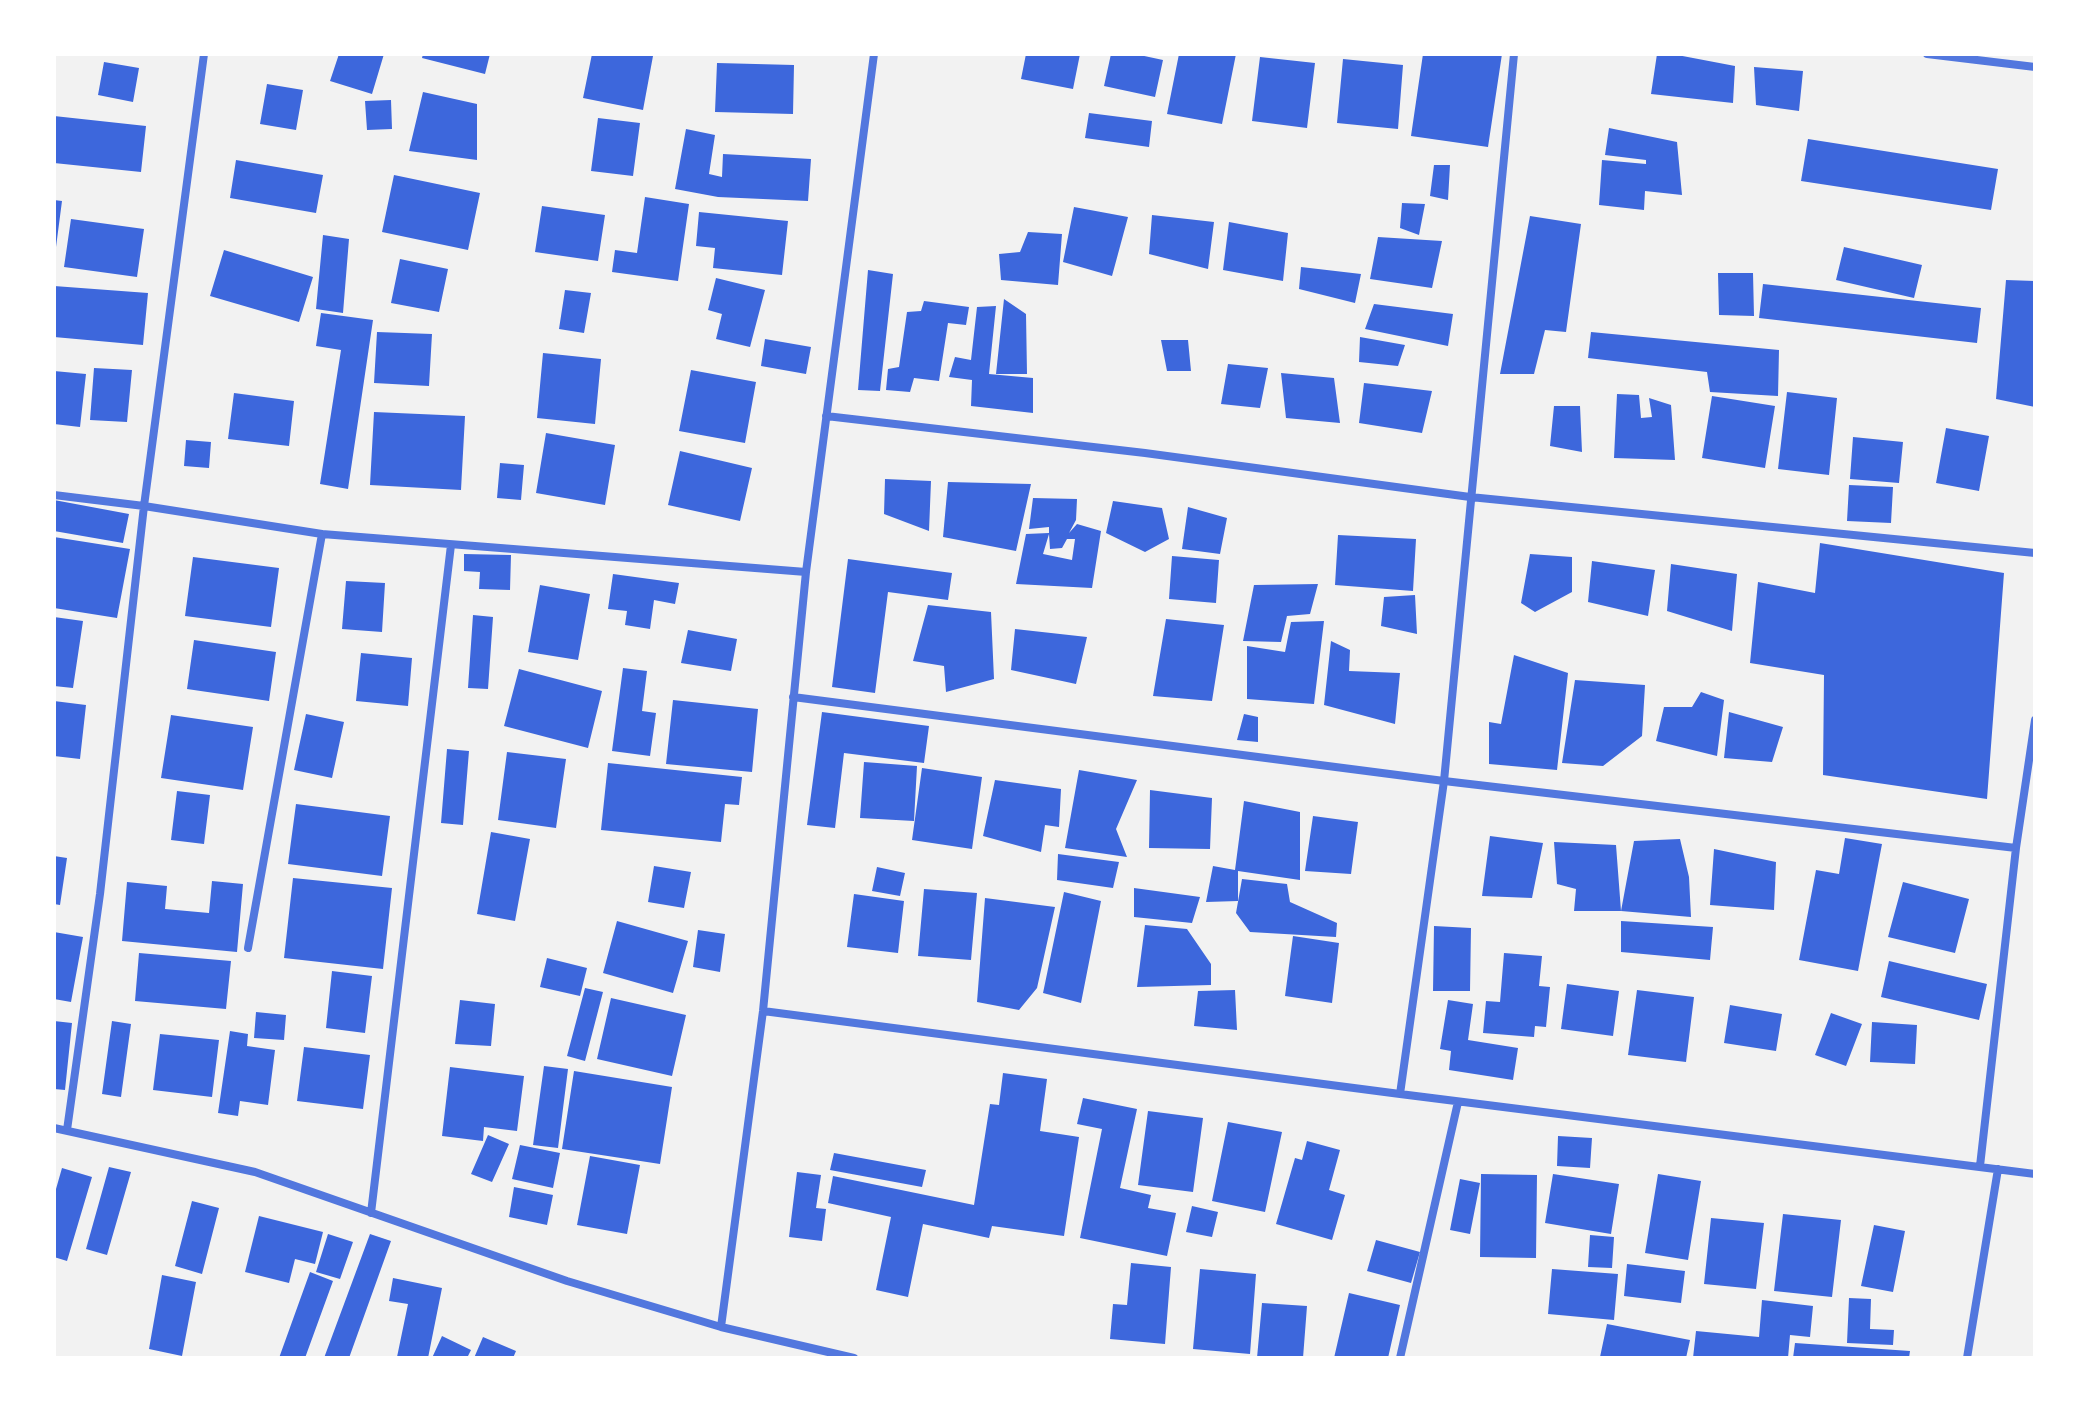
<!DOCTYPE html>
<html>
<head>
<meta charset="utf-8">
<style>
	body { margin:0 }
	#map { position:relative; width:2089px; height:1412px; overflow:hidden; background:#f2f2f2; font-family:Cabin,sans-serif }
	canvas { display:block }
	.frame { position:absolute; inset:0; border:56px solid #fff; pointer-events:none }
</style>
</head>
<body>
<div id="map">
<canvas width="2089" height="1412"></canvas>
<div class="frame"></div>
</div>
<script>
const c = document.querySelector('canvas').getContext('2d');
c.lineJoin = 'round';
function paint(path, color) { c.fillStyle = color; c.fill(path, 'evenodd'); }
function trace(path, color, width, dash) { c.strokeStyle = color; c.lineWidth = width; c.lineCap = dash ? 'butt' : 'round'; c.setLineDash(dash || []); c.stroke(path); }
paint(new Path2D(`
	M339,54H384L372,94L330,81Z
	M423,54H490L485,74L422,58Z
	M592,54H641L653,56L643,110L583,98Z
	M1026,54H1080L1073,89L1021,79Z
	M1111,54H1135L1163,60L1155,97L1104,86Z
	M1179,54H1236L1222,124L1167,114Z
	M1423,54H1502L1488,147L1411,136Z
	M1657,54H1672L1735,66L1733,103L1651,94Z
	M1260,57L1315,63L1307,128L1252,121Z
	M1343,59L1403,65L1398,129L1337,123Z
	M104,62L139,68L133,102L98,95Z
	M717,63L794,65L793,114L715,112Z
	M1754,67L1803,71L1799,111L1756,105Z
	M267,84L303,90L296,130L260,124Z
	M423,92L477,104V160L409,151Z
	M391,100L392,129L367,130L365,101Z
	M1089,113L1152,121L1149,147L1085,138Z
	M54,116L146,126L141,172L54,163Z
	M598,118L640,123L633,176L591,171Z
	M1609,128L1677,142L1682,195L1645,191L1644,210L1599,205L1602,160L1646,164V160L1605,155Z
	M686,129L715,135L709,174L722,177L723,154L811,159L808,201L718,197L675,189Z
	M1808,139L1998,169L1991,210L1801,181Z
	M236,160L323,175L316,213L230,198Z
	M1434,165H1450L1448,200L1430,196Z
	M394,175L480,193L468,250L382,232Z
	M645,197L689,204L678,281L612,272L615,250L637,253Z
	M54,200L62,201L56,247H54Z
	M1402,203L1425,204L1419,235L1400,228Z
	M542,206L605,215L598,261L535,252Z
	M1074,207L1128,217L1112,276L1063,262Z
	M699,212L788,221L782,275L713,268L715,248L696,246Z
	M1152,215L1214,222L1208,269L1149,254Z
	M1530,216L1581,224L1566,332L1545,330L1534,374H1500Z
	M71,219L144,229L137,277L64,267Z
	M1229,222L1288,233L1283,281L1223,270Z
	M1028,232L1062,234L1058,285L1001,280L999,254L1020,252Z
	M323,235L349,239L343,313L316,309Z
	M1378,237L1442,241L1432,288L1370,279Z
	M1844,247L1922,265L1914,298L1836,280Z
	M224,250L313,277L299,322L210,296Z
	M400,259L448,269L439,312L391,303Z
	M1301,267L1361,274L1355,303L1299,289Z
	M868,270L893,274L880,391L858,390Z
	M1718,273H1753L1754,316L1719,315Z
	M716,278L765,290L750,347L716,339L722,314L708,310Z
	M2006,280L2035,281V407L1996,399Z
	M1763,284L1981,308L1977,343L1759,318Z
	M54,286L148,293L143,345L54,337Z
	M565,290L591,293L584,333L559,329Z
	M1004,299L1026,314L1027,374H996Z
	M924,301L969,307L966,325L948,323L939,381L914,378L910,392L886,390L888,369L899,367L907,312L921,311Z
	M1374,304L1453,314L1448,346L1365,329Z
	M996,306L989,374L1033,378V413L971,406L972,380L949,377L955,357L971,360L977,307Z
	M321,313L373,320L348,489L320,484L341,350L316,346Z
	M377,332L432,334L429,386L374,383Z
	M1591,332L1779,350L1778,396L1710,392L1707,372L1588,358Z
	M1360,337L1405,345L1398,366L1359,362Z
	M765,339L811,347L806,374L761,366Z
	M1161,340H1188L1191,371H1167Z
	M543,353L601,359L595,424L537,418Z
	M1228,364L1268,368L1260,408L1221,404Z
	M94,368L132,370L127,422L90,420Z
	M691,370L756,382L745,443L679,431Z
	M54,371L86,374L80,427L54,424Z
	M1281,373L1334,378L1340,423L1286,418Z
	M1364,383L1432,391L1422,433L1359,423Z
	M1787,392L1837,398L1829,475L1778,469Z
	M234,393L294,401L289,446L228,439Z
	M1617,394L1639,395L1641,418L1652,417L1649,398L1671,405L1675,460L1614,458Z
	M1712,396L1775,406L1765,468L1702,458Z
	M1554,406H1580L1582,452L1550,446Z
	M374,412L465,416L461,490L370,485Z
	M1946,428L1989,436L1979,491L1936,483Z
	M546,433L615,445L605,505L536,493Z
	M1853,437L1903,442L1899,483L1850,479Z
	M186,440L211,442L209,468L184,466Z
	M680,451L752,468L740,521L668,505Z
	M500,463L524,465L521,500L497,498Z
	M885,479L931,481L929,531L884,514Z
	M948,482L1031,484L1016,551L943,537Z
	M1849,485L1893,487L1891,523L1847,521Z
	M1033,498L1077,499L1076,520L1069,533L1077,524L1101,531L1092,588L1016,584L1026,534L1049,533V527L1029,529ZM1049,534L1050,549L1062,548L1067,539H1075L1072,560L1043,554Z
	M54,500L129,514L123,543L54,531Z
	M1113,501L1162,508L1169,539L1145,552L1106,533Z
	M1188,507L1227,518L1220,554L1182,549Z
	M1338,535L1416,539L1413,591L1335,585Z
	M54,537L130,549L117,618L54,608Z
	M1820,543L2004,573L1987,799L1823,775L1824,675L1750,663L1758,582L1815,593Z
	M464,554L511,555L510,590L479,589L480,572L464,571Z
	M1530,554L1572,557V592L1535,612L1521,603Z
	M1172,556L1219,560L1216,603L1169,599Z
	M193,557L279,568L271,627L185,616Z
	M848,559L952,573L948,600L888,592L875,693L832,687Z
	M1592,561L1655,570L1648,616L1588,602Z
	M1671,564L1737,574L1732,631L1667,611Z
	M613,574L679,583L675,604L654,600L650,629L625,625L627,611L608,609Z
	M346,581L385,583L382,632L342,629Z
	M1318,584L1310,614L1287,616L1281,642L1243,641L1254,585Z
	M540,585L590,594L578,660L528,652Z
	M1415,595L1417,634L1381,626L1384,597Z
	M928,605L991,612L994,679L946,692L944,666L913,661Z
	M473,615L493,617L488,689L468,688Z
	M54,617L83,621L73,688L54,686Z
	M1166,619L1224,625L1212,701L1153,696Z
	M1324,621L1314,704L1247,699V646L1285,652L1291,622Z
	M1015,629L1087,637L1076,684L1011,670Z
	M688,630L737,639L731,671L681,663Z
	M194,640L276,652L269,701L187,689Z
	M1331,641L1350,650L1349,671L1400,673L1395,724L1324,705Z
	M361,653L412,658L408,706L356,701Z
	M1514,655L1568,673L1557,770L1489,764V722L1501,724Z
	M623,668L647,671L642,711L656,713L650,756L612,751Z
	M519,669L602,691L588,748L504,726Z
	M1575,680L1645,685L1642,736L1603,766L1562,763Z
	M1701,692L1724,700L1717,756L1656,741L1664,707H1692Z
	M673,700L758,709L752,772L666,764Z
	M54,701L86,705L80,759L54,756Z
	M822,712L929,726L924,763L844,753L835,828L807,825Z
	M1729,712L1783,727L1772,762L1724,758Z
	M306,714L344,722L332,778L294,770Z
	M1244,714L1258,717V742L1237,740Z
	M171,715L253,727L243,790L161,778Z
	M447,749L469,751L463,825L441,823Z
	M507,752L566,759L556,828L498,820Z
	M864,762L917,766L914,821L860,818Z
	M608,763L742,777L739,805L725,804L721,842L601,830Z
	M922,768L982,777L972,849L912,840Z
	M1079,770L1137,780L1116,829L1127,857L1065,848Z
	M995,780L1061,789L1059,827L1045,825L1041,852L983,836Z
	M1150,790L1212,798L1210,849L1149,848Z
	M177,791L210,795L204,844L171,840Z
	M1244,801L1300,812V880L1238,871V901L1206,902L1213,866L1235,870Z
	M296,804L390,816L382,876L288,864Z
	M1313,816L1358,822L1351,874L1305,871Z
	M491,832L530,839L515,921L477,914Z
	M1490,836L1543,843L1532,898L1482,896Z
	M1845,838L1882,844L1858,971L1799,960L1816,870L1839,874Z
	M1680,839L1689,877L1691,917L1621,911L1634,841Z
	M1554,842L1616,845L1621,911H1574L1576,889L1557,884Z
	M1714,849L1776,862L1774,910L1710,905Z
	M1058,854L1119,862L1113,888L1057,880Z
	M54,856L67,858L60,905L54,904Z
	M654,866L691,872L684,908L648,902Z
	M877,867L905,873L900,896L872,891Z
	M293,878L392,888L383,969L284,958Z
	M1242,879L1287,884L1290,902L1337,923L1336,937L1250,932L1236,913Z
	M212,881L243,884L237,952L122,941L127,882L167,886L165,909L209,913Z
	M1903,882L1969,899L1955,953L1888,937Z
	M1134,888L1200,897L1192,923L1134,917Z
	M924,889L977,893L971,960L918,956Z
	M1064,892L1101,901L1081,1003L1043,993Z
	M854,894L904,901L898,953L847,947Z
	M985,898L1055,907L1037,988L1019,1010L977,1002Z
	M617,921L688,941L673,993L603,973Z
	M1621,921L1713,927L1710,960L1621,952Z
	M1145,925L1187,929L1211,964V985L1137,987Z
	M1434,926L1471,928L1470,991H1433Z
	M698,930L725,934L720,972L693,967Z
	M54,932L83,937L71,1002L54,999Z
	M1293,936L1339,943L1332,1003L1285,996Z
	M139,953L231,961L226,1009L135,1001Z
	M1504,953L1542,956L1539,986L1550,987L1546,1027L1535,1026L1534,1037L1483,1033L1486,1001L1500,1002Z
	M547,958L587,968L580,996L540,987Z
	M1889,961L1987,984L1979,1020L1881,997Z
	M332,971L372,976L365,1033L326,1028Z
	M1567,984L1619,991L1613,1036L1561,1029Z
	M585,988L603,992L585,1061L567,1056Z
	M1235,990L1237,1030L1194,1026L1198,991Z
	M1637,990L1694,997L1686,1062L1628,1055Z
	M611,998L686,1015L672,1076L597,1059Z
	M460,1000L495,1004L491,1046L455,1044Z
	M1448,1000L1473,1004L1468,1040L1518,1048L1513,1080L1449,1070L1451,1051L1440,1049Z
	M1730,1005L1782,1014L1776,1051L1724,1043Z
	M256,1012L286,1015L284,1040L254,1038Z
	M1831,1013L1862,1024L1846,1066L1815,1055Z
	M54,1021L72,1023L65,1090L54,1089Z
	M112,1021L131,1024L121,1097L102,1094Z
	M1872,1022L1917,1025L1915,1064L1870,1062Z
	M230,1031L248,1034L247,1046L275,1050L268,1105L240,1101L238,1116L218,1113Z
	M160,1034L219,1040L212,1097L153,1090Z
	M304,1047L370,1055L363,1109L297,1101Z
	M544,1066L568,1069L558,1148L533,1145Z
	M450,1067L524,1076L517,1131L484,1127L483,1141L442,1136Z
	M574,1071L672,1087L660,1164L562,1149Z
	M1003,1073L1047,1079L1040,1131L1079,1137L1064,1236L992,1226L989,1238L923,1224L908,1297L876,1290L891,1217L828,1203L833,1176L974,1205L990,1104L999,1105Z
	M1083,1098L1137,1109L1120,1188L1151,1195L1148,1208L1176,1213L1167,1256L1080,1238L1102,1129L1077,1124Z
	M1148,1111L1203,1118L1193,1192L1138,1185Z
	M1228,1122L1282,1132L1265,1212L1212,1201Z
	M488,1135L509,1144L492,1182L471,1174Z
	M1558,1136L1592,1138L1590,1168L1557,1166Z
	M1307,1141L1340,1150L1329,1190L1345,1195L1332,1240L1276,1224L1295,1158L1302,1160Z
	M520,1145L560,1153L553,1188L512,1179Z
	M834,1153L926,1170L922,1187L830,1170Z
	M590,1156L640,1165L627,1234L577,1225Z
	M109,1167L131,1172L107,1255L86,1249Z
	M62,1168L92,1177L67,1261L54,1257V1196Z
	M797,1172L821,1175L816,1208L826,1209L822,1241L789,1237Z
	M1481,1174L1537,1175L1536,1258L1480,1257Z
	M1553,1174L1619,1184L1611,1234L1545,1223Z
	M1658,1174L1701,1181L1688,1260L1645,1253Z
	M1460,1179L1480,1183L1470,1234L1450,1230Z
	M514,1187L553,1195L547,1225L509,1217Z
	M192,1201L219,1208L202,1274L175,1266Z
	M1192,1206L1218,1212L1212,1237L1186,1232Z
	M1783,1214L1841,1220L1832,1297L1774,1291Z
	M259,1216L323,1232L315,1264L295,1259L289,1283L245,1272Z
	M1711,1218L1764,1223L1756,1289L1704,1284Z
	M1874,1225L1905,1231L1893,1292L1861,1286Z
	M328,1234L353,1242L340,1279L316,1272Z
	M370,1234L391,1241L349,1358H324Z
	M1590,1235L1614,1237L1612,1268L1588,1267Z
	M1376,1240L1420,1252L1411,1283L1367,1271Z
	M1131,1263L1171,1267L1165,1344L1110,1339L1113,1304L1127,1305Z
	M1627,1264L1685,1271L1681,1303L1624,1296Z
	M1200,1269L1256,1274L1250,1354L1193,1349Z
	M1552,1269L1618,1274L1614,1320L1548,1314Z
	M310,1272L333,1281L305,1358H279Z
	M162,1275L196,1282L182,1356L149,1349Z
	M393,1278L442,1288L428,1358L397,1357L408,1304L389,1301Z
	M1349,1293L1400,1305L1388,1358H1334Z
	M1849,1298L1871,1299L1870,1329L1894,1330L1893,1345L1847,1343Z
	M1762,1300L1813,1306L1810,1337L1790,1335L1788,1358H1693L1696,1331L1759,1337Z
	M1262,1303L1307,1306L1303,1358H1257Z
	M1607,1324L1690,1340L1686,1358L1600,1357Z
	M442,1336L471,1350L467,1358H432Z
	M483,1337L516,1351L513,1358H474Z
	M1795,1343L1910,1351L1909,1358H1793Z`), '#3d67dc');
trace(new Path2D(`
	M1927,54L2035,67
	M826,416L1145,453L1470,497L2035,553
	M54,495L144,506L322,534L806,572
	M793,697L1444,781L2016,848
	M248,948L322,534
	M763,1011L1400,1094L2035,1174
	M1400,1094L1444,781L1514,54
	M54,1128L255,1172L567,1281L721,1327L854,1358
	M67,1130L100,894L144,506L204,54
	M1980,1166L2016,848L2035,720
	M371,1213L451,545
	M721,1327L763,1011L806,572L874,54
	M1400,1358L1458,1102
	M1967,1358L1998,1169`), '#5277de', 8);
</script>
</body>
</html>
